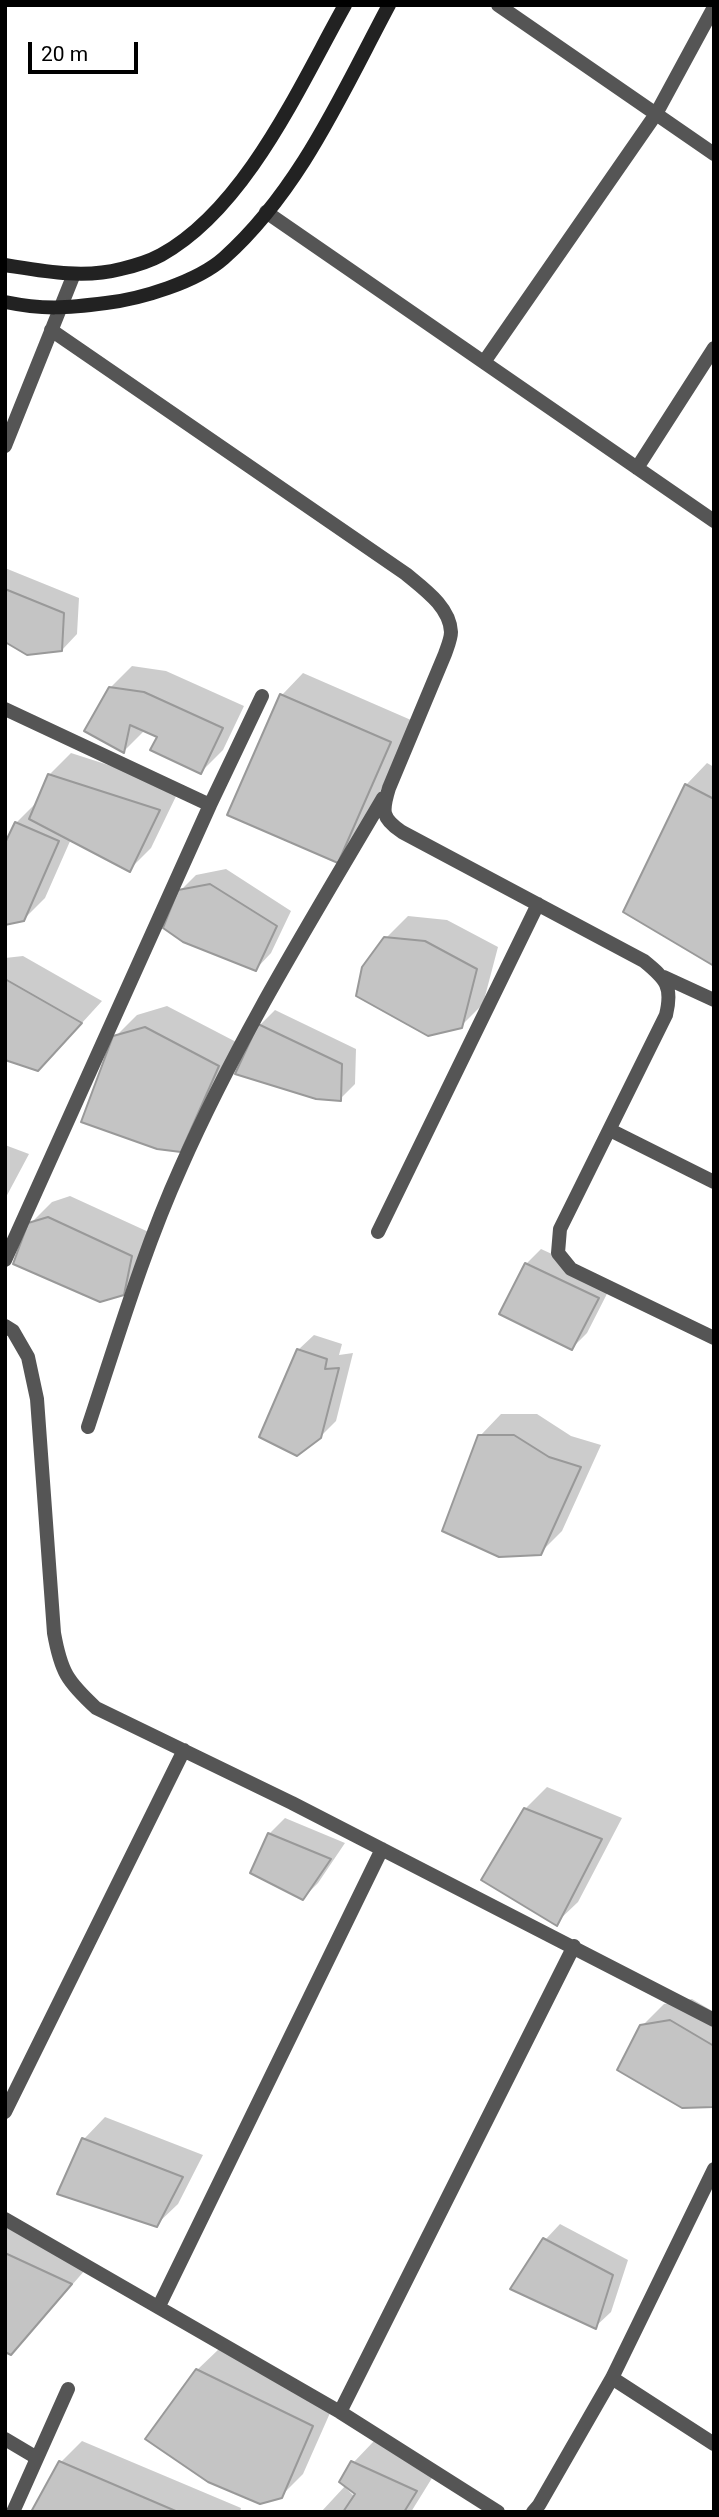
<!DOCTYPE html>
<html>
<head>
<meta charset="utf-8">
<style>
	body { margin:0 }
	#map { position:relative; width:719px; height:2517px; overflow:hidden; background:#fff; font-family:Roboto,sans-serif }
	canvas { display:block }
	.frame { position:absolute; inset:0; border:7px solid #000; pointer-events:none }
	.scale { position:absolute; left:28px; top:42px; width:110px; height:32px; box-sizing:border-box; border:4px solid #000; border-top:0; padding-left:9px; font-size:21px; line-height:24px; white-space:nowrap; color:#000; -webkit-text-stroke:5px #fff; paint-order:stroke }
</style>
</head>
<body>
<div id="map">
<canvas width="719" height="2517"></canvas>
<div class="frame"></div>
<div class="scale">20 m</div>
</div>
<script>
const c = document.querySelector('canvas').getContext('2d');
c.lineJoin = 'round';
function paint(path, color) { c.fillStyle = color; c.fill(path, 'evenodd'); }
function trace(path, color, width, dash) { c.strokeStyle = color; c.lineWidth = width; c.lineCap = dash ? 'butt' : 'round'; c.setLineDash(dash || []); c.stroke(path); }
paint(new Path2D(`
	M5,568L79,598L77,634L62,650L5,640Z
	M132,666L166,671L244,706L223,750L201,772L159,737L145,730L124,751L110,688Z
	M303,673L411,720L360,839L338,861L282,695Z
	M71,753L180,788L151,848L129,870L71,839L45,898L23,920L5,923V836L10,838L16,823L39,800L49,775Z
	M707,763L714,767V964L686,785Z
	M226,869L291,911L271,953L256,969L180,891L196,875Z
	M408,916L447,920L498,947L483,1004L461,1026L386,938Z
	M23,956L102,1001L60,1047L5,1058V958Z
	M167,1006L240,1044L202,1129L115,1037L137,1015Z
	M275,1010L356,1049L355,1084L340,1099L260,1025Z
	M5,1145L29,1154L5,1199Z
	M70,1196L153,1234L145,1271L123,1293L30,1224L52,1202Z
	M541,1249L613,1282L587,1333L572,1348L526,1264Z
	M314,1335L342,1344L339,1355L353,1353L336,1421L320,1437L298,1350Z
	M501,1414H537L571,1436L601,1445L562,1531L540,1553L480,1436Z
	M547,1787L622,1818L578,1902L556,1923L525,1809Z
	M285,1818L345,1843L318,1883L303,1898L269,1834Z
	M692,1999L714,2012V2105L642,2026L664,2004Z
	M105,2117L203,2155L178,2204L156,2225L59,2193L84,2139Z
	M5,2224L92,2262L32,2331L11,2353L5,2350Z
	M560,2224L628,2260L611,2312L595,2327L545,2240Z
	M219,2349L334,2404L303,2474L281,2496L197,2370Z
	M82,2441L241,2508L240,2512H33L60,2463Z
	M374,2441L437,2470L411,2512H321L346,2485L353,2463ZM347,2486L357,2493L355,2497L346,2488Z`), '#0003');
const building = new Path2D(`
	M5,589L64,613L62,651L27,655L5,642Z
	M109,687L144,692L223,728L201,774L150,750L157,737L130,725L124,753L84,731Z
	M280,694L391,742L338,863L227,815Z
	M48,774L160,810L130,872L29,819Z
	M685,784L714,799V966L623,912Z
	M15,822L59,841L24,921L5,925V843Z
	M210,884L277,926L256,971L183,942L163,928L178,890Z
	M384,937L425,941L477,969L462,1028L428,1036L356,996L362,967Z
	M5,979L82,1023L38,1071L5,1060Z
	M258,1024L342,1064L341,1101L316,1099L235,1074Z
	M145,1027L219,1066L181,1152L157,1149L81,1122L113,1036Z
	M48,1217L132,1256L124,1295L100,1302L13,1264L28,1223Z
	M525,1263L599,1298L572,1350L499,1314Z
	M297,1349L327,1359L325,1369L339,1368L321,1438L297,1456L259,1437Z
	M478,1435H514L549,1457L581,1467L541,1555L499,1557L442,1531Z
	M524,1808L602,1839L557,1926L481,1880Z
	M268,1833L331,1859L303,1900L250,1873Z
	M670,2020L714,2046V2107L682,2108L617,2070L640,2025Z
	M82,2138L183,2177L157,2227L57,2194Z
	M543,2238L613,2275L596,2329L510,2289Z
	M5,2253L72,2284L11,2355L5,2352Z
	M196,2369L313,2426L282,2498L260,2504L208,2482L145,2439Z
	M59,2461L178,2512H31Z
	M351,2461L417,2491L404,2512H343L355,2494L339,2482Z`);
paint(building, '#c4c4c4');
trace(building, '#999', 2);
trace(new Path2D(`
	M498,5L714,154
	M266,212L714,521
	M51,330L406,574C424,589 450,607 451,632C451,639 447,648 445,654L389,788C382,811 381,818 402,832L644,961C666,979 673,986 666,1015L560,1229L558,1253L571,1269L714,1338
	M484,362L656,114L714,7
	M5,446L74,274
	M637,468L714,348
	M5,709L210,805L5,1260
	M210,805L262,696
	M664,977L714,1000
	M610,1130L714,1182
	M378,1232L538,904
	M5,1326L13,1331L28,1357L37,1399L54,1633C61,1672 67,1681 96,1708L292,1803L714,2020
	M88,1427C117,1340 143,1251 181,1167C238,1038 312,919 383,798
	M5,2112L184,1750
	M5,2219L340,2412L498,2512
	M159,2306L382,1849
	M612,2378L714,2444
	M340,2412L574,1946
	M5,2439L37,2458
	M13,2512L68,2389
	M533,2512L539,2505L612,2378L714,2169`), '#555', 14);
trace(new Path2D(`
	M5,265C43,271 83,279 121,269C134,266 150,261 161,255C246,208 299,87 345,5
	M5,302C44,310 67,308 106,303C141,299 197,282 224,258C300,190 342,93 389,5`), '#222', 14);
</script>
</body>
</html>
